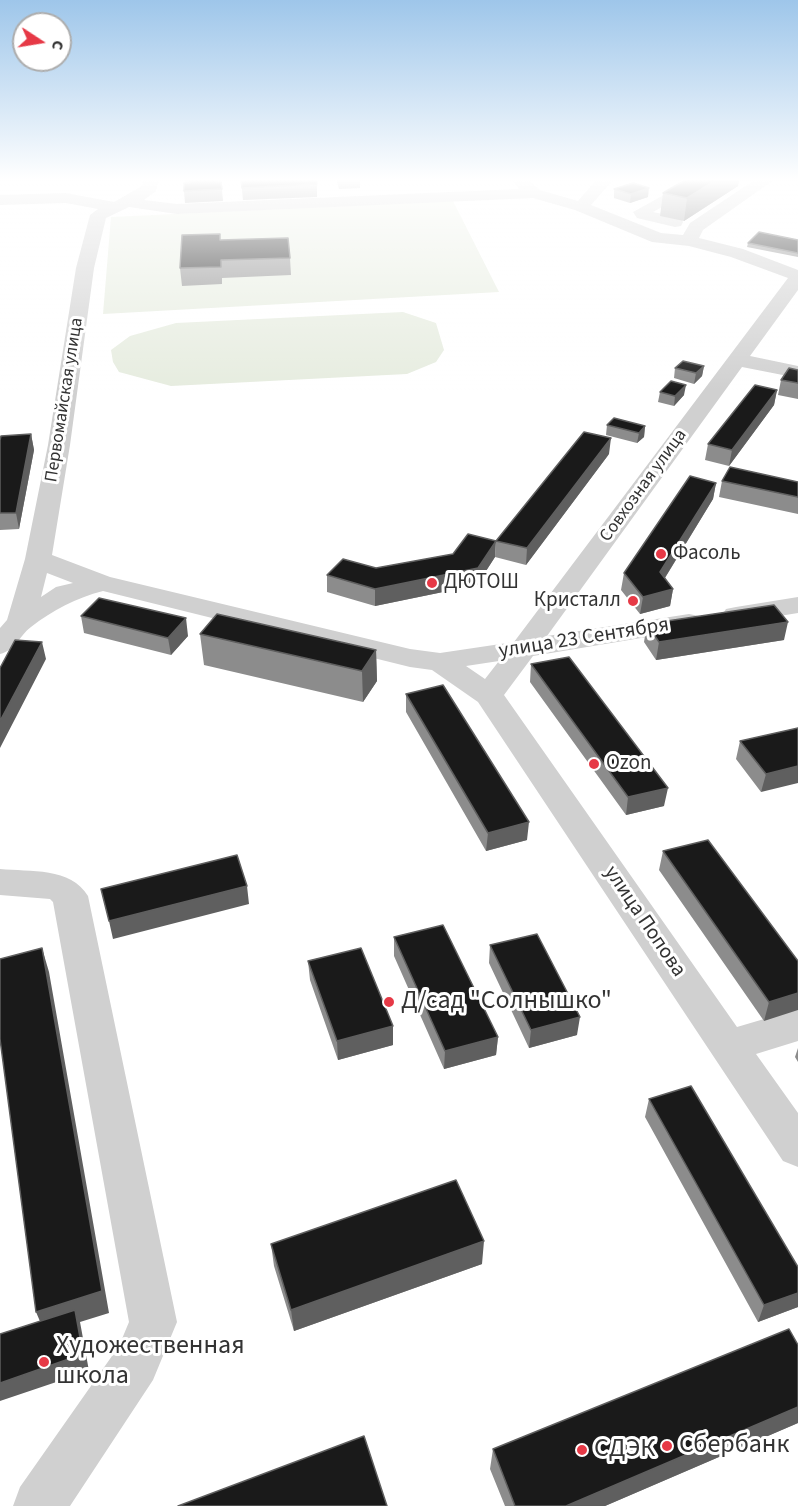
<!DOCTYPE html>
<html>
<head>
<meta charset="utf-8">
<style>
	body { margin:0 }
	#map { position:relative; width:798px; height:1506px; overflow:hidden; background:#fff; font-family:"Source Sans 3",sans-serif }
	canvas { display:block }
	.north { position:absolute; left:12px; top:12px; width:60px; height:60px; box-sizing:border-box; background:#fff; border:2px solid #adadad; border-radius:50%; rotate:102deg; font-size:16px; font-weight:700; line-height:24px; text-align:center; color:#333 }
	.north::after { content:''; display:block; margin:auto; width:21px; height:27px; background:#e63946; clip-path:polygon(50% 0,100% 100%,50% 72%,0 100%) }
</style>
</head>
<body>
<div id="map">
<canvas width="798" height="1506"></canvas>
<div class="north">С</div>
</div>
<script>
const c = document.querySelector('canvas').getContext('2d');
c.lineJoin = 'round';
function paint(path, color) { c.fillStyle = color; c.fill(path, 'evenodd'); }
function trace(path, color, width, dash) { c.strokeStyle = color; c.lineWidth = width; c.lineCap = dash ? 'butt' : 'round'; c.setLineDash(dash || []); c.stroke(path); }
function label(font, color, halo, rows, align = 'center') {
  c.font = font + ' "Source Sans 3",sans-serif'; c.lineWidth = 6; c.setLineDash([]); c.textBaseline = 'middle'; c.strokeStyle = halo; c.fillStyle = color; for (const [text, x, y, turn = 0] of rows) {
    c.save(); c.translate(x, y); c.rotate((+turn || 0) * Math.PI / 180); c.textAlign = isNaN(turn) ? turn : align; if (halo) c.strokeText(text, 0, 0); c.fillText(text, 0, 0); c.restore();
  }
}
paint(new Path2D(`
	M453,201L499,292L103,314L111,217Z
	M403,312L436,323L444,350L436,362L407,374L171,386L119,372L113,362L111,350L130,336L176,323Z`), '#e6ecdf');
paint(new Path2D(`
	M143,179H159L156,191L144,200L177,204L519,189L511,179H527L540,190L578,201L597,179H614L591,205L661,233L683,235L690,223L756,179H775L703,230L699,238L743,249L798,270V290L750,356L798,366V378L742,367L547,636L689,614L699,616L703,622L699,628L689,630L533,656L504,695L737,1027L798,1009V1041L756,1054L798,1113V1167L783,1161L478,702L432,670L410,667L103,591C76,598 53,610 31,627C19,636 16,650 0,654V628L7,620L25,559L48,445L76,268L90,215L98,209L66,203L0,205V195L66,193L114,202L142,186ZM533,198L575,210L652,242L689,246L731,257L788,278L514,642L440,653L410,649L110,577L52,555L70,445L94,268L106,218L129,207L177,214ZM47,573L73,583L56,587L41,597ZM499,661L485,679L466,666Z
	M693,179H713L653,212L681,218L683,222L681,226L675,227L637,218L633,212Z
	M798,597V613L736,623L726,621L722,615L726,609L736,607Z
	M0,869C30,872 71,867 88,896L177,1322L153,1380L70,1506H13L20,1487L119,1346L129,1322L53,902L50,899L0,895Z`), '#d0d0d0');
paint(new Path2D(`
	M185,179H221L223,201L185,203L184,191Z
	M336,179H360V188L339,189Z
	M687,179H739L738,186L684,221L660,216L663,193Z
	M241,180L317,184V197L243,200Z
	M614,189L648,197L630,203L614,198Z
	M221,240L290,258L291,275L222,278V284L182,286L180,268Z
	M798,240V257L747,247L748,243Z
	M704,366L702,376L694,384L674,378L675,368Z
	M798,370V399L778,395L781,380Z
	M777,390L774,405L729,466L705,460L708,444Z
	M660,392L684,395L674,406L658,402Z
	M607,425L645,426L644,437L637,443L606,435Z
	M31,434L34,450L19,529L0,530V440Z
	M609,454L526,565L495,557L496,541Z
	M722,481L798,482V514L719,497Z
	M716,483L713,499L665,578L673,589L670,606L640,614L621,590L624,573Z
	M495,557L477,585L375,606L327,592V575L376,568Z
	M81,616L188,636L171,655L84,633Z
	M647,624L784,640L656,660L644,642Z
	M200,634L376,650L377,681L363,702L204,665Z
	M531,664L664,806L626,815L530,682Z
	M406,694L527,840L486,851L406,712Z
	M798,728L761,792L736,759L740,741Z
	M663,851L798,961L764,1021L659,870Z
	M394,937L498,1037L496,1055L444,1069L394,956Z
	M490,945L577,1035L529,1048L489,963Z
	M308,961L393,1045L338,1060L310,980Z
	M798,1048V1062L795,1057Z
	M649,1099L798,1267V1307L758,1322L645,1117Z
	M271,1244L482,1264L294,1331L274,1266Z
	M798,1423L605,1506H505L490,1469L493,1449Z`), '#8c8c8c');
paint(new Path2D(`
	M718,179H739L738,186L684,221L687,198Z
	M649,188L648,197L630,203L631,194Z
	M704,366L702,376L694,384L696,373Z
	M686,385L684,395L674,406L675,396Z
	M777,390L774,405L729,466L732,450Z
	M645,426L644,437L637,443L639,433Z
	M31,434L34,450L19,529L16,513Z
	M611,438L609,454L526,565L527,548Z
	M716,483L713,499L658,589L660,572Z
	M496,541L495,557L477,585L375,606V589Z
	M673,589L670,606L640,614L643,597Z
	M186,618L188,636L171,655L168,638Z
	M788,622L784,640L656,660L659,642Z
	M42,642L46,659L0,748V721Z
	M376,650L377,681L363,702L362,671Z
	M798,766V783L761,792L766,774Z
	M668,788L664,806L626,815L628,797Z
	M529,822L527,840L486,851L488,833Z
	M247,886L249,904L113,939L109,921Z
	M42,948L49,972L109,1313L80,1322L89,1371L0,1401V1383L45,1333L36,1312Z
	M798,993V1010L764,1021L769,1002Z
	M580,1017L577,1035L529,1048L531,1030Z
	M393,1026V1045L338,1060L337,1041Z
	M498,1037L496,1055L444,1069L445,1051Z
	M484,1241L482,1264L294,1331L291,1310Z
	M798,1293V1307L758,1322L764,1305Z
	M798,1407V1423L605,1506H566Z`), '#5f5f5f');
const building = new Path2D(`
	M190,179H216V182H221L222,189L184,191V183H190Z
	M258,179H316L317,184L242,188L241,180Z
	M339,179H360L339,180Z
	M687,179H718L687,198L663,193Z
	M633,183L649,188L631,194L614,189Z
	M759,232L798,240V253L748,243Z
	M220,234V240L288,238L290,258L221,260V267L180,268L182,235Z
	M683,361L704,366L696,373L675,368Z
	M789,368L798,370V383L781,380Z
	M671,381L686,385L675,396L660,392Z
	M755,385L777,390L732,450L708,444Z
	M614,418L645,426L639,433L607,425Z
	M584,432L611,438L527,548L496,541Z
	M31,434L16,513H0V440L1,436Z
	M730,467L798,482V497L722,481Z
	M690,476L716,483L660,572L673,589L643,597L624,573Z
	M468,534L496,541L478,568L375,589L327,575L343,559L376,568L453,554Z
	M99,598L186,618L168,638L81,616Z
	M774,605L788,622L659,642L647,624Z
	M217,614L376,650L362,671L200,634Z
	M15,640L42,642L0,721V668Z
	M569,657L668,788L628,797L531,664Z
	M443,685L529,822L488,833L406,694Z
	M798,728V766L766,774L740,741Z
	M708,840L798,961V993L769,1002L663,851Z
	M237,855L247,886L109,921L101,889Z
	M443,925L498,1037L445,1051L394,937Z
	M537,934L580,1017L531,1030L490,945Z
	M42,948L102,1291L36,1312L0,1039V959Z
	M361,948L393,1026L337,1041L308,961Z
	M691,1086L798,1267V1293L764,1305L649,1099Z
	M456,1180L484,1241L291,1310L271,1244Z
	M75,1310L83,1354L0,1383V1334Z
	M789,1329L798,1345V1407L566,1506H515L493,1449Z
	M364,1436L387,1506H178Z`);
paint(building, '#1a1a1a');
trace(building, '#5f5f5f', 1.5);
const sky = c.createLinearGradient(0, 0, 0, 390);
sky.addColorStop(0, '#9ec6ea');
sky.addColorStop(0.46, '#fff');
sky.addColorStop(1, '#ffffff00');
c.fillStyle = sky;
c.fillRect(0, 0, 798, 390);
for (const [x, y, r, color] of [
	[661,554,6,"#e63946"],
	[432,583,6,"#e63946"],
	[633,601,6,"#e63946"],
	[594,764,6,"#e63946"],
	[389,1002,6,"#e63946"],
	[44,1362,6,"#e63946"],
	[667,1446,6,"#e63946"],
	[582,1450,6,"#e63946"]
]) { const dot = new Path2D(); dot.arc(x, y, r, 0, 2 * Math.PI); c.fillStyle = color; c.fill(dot); trace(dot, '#fff', 2); }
label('18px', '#333', '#fff', [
	["Первомайская улица",65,400,-81],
	["Совхозная улица",644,486,-54]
]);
label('21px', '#333', '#fff', [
	["Фасоль",673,554],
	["ДЮТОШ",444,583],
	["Кристалл",621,601,"right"],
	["Ozon",606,764]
], 'left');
label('21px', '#333', '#fff', [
	["улица 23 Сентября",584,639,-9],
	["улица Попова",644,922,56]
]);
label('26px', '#333', '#fff', [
	["Д/сад \"Солнышко\"",401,1002],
	["Художественная",56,1347],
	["школа",56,1377],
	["Сбербанк",679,1446],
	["СДЭК",594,1450]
], 'left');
</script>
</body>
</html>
